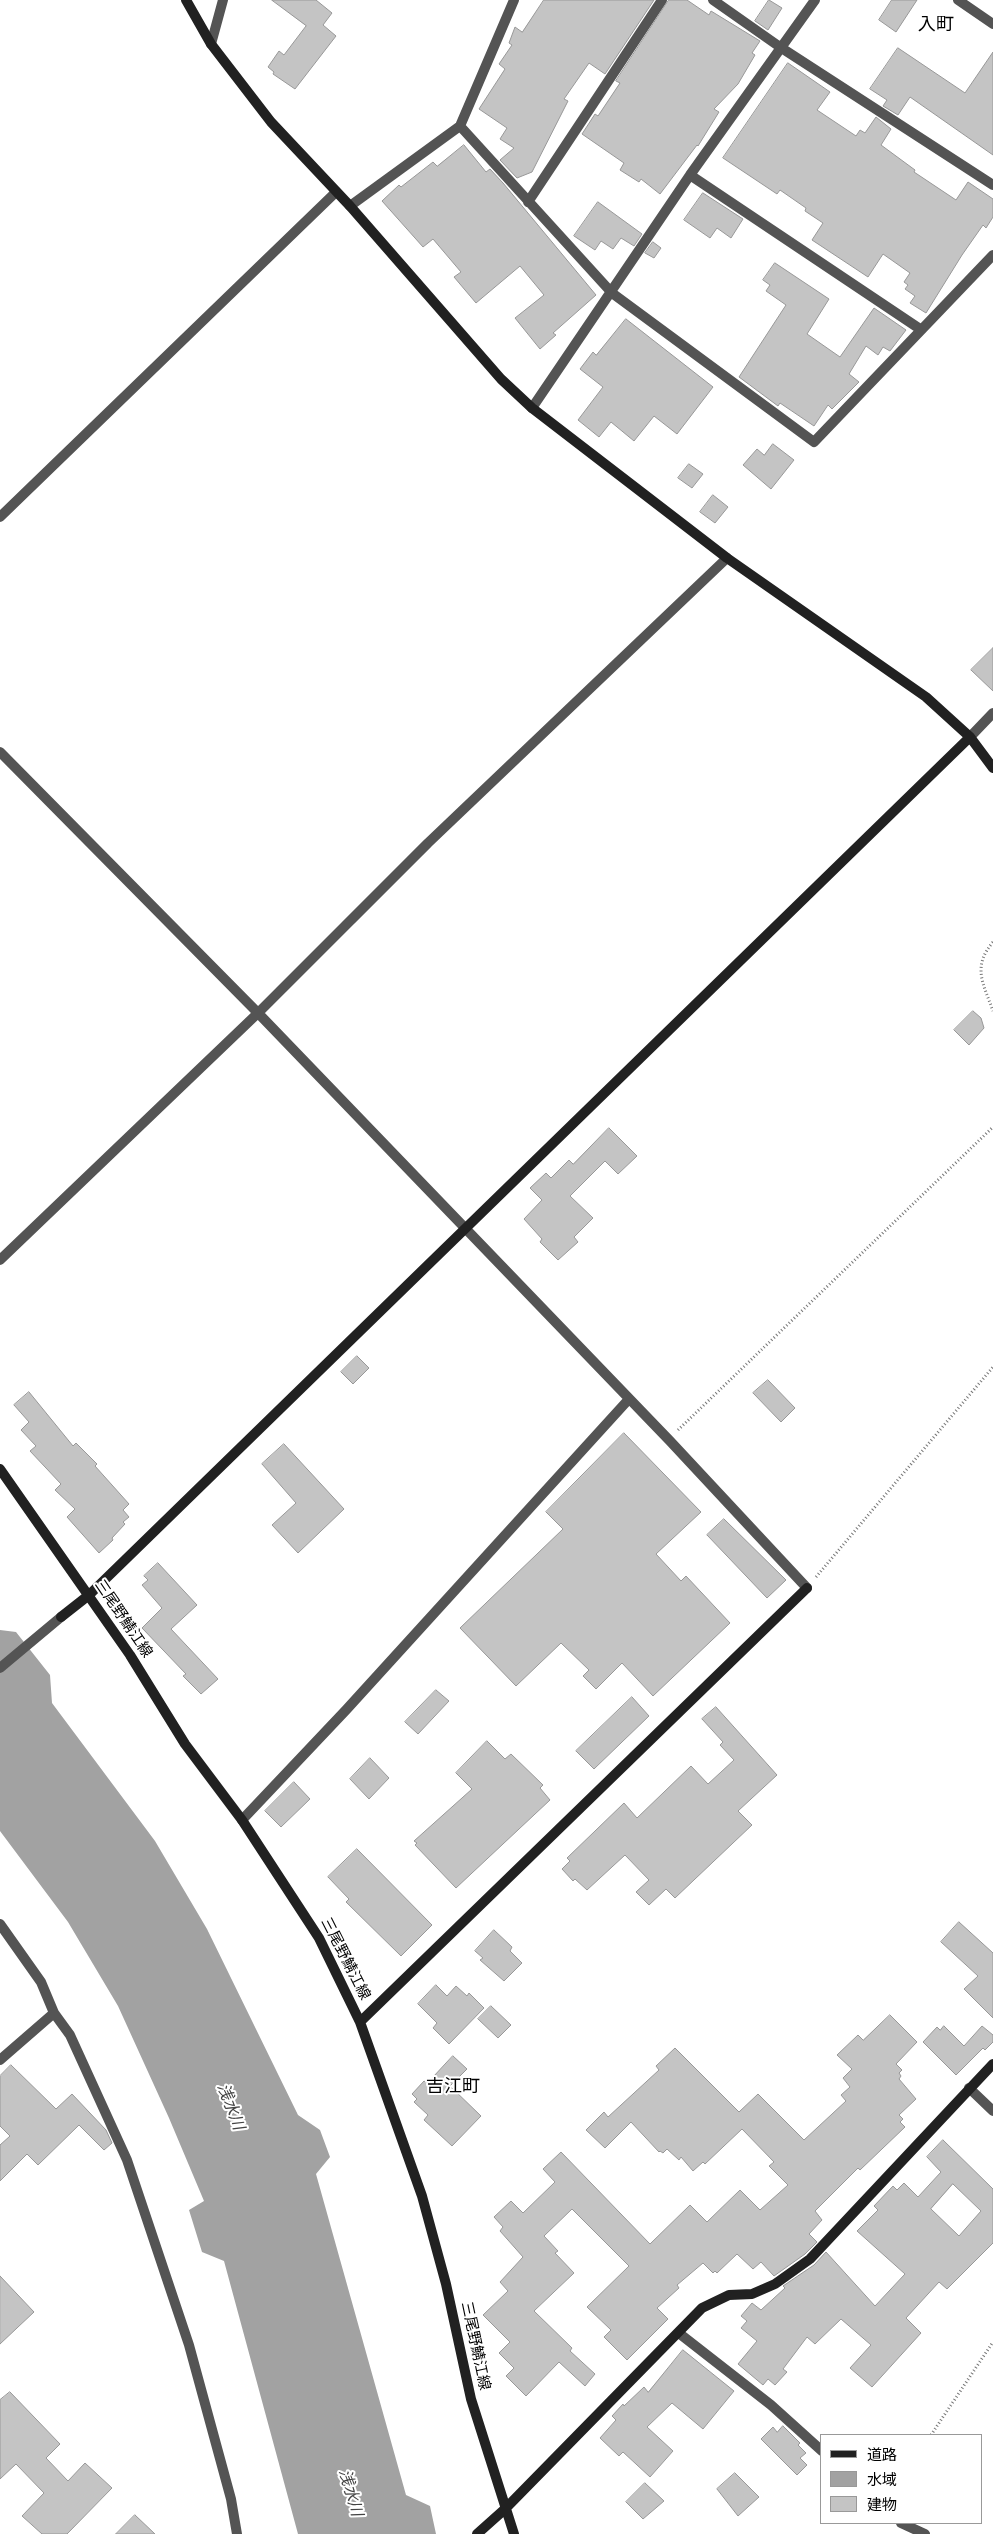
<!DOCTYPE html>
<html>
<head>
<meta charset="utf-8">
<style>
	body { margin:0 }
	#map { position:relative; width:993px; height:2534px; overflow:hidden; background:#fff; font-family:"DM Sans","Noto Sans JP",sans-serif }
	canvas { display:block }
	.legend { position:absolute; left:820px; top:2434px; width:162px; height:90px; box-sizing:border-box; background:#fff; border:1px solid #999; margin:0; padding:6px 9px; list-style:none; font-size:15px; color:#000 }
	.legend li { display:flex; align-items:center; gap:10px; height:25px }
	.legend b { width:25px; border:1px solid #999 }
</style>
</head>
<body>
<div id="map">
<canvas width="993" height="2534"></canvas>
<ul class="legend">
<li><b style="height:6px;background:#212121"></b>道路</li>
<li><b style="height:14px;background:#a2a2a2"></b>水域</li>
<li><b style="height:14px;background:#c4c4c4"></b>建物</li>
</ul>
</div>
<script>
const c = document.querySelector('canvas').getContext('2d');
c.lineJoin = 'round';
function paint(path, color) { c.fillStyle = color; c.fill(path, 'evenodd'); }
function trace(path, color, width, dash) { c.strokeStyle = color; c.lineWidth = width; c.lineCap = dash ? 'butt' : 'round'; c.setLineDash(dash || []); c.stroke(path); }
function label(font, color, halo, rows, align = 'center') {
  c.font = font + ' "DM Sans","Noto Sans JP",sans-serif'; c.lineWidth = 4; c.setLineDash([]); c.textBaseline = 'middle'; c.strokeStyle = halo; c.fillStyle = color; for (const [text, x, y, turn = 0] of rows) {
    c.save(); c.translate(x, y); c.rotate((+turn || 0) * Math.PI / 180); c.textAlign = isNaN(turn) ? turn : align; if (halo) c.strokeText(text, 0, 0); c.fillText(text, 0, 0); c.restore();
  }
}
paint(new Path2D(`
	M0,1630L16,1632L50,1675L52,1703L155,1841L207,1929L298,2115L320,2130L330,2157L316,2174L406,2495L430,2506L436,2534H298L224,2261L202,2252L189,2210L204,2201L169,2118L118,2006L68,1922L0,1831Z`), '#a2a2a2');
const building = new Path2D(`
	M272,0H316L332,13L323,25L336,36L295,89L273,74L274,72L268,67L279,51L284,55L306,26Z
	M544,0H654L605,74L589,63L564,99L568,101L532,172L517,178L500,160L514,148L500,139L507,128L479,109L505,69L499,64L512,45L509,43L515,27L522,32Z
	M669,0H687L709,15L711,11L760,41L752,53L755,55L738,84L714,109L719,112L698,146L697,145L660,194L641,179L639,182L620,170L624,163L582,134L595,114L598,116L620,83L616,81Z
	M769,0L782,8L768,30L755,21Z
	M892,0H917L896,32L879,20Z
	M898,48L965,93L993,52V155L910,97L898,115L883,106L887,100L870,89Z
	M788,63L830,92L817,110L856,136L860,130L865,133L876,117L891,129L881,145L915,170L914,172L956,200L968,182L993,199V217L986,228L983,225L962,255L926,313L910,303L915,296L905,289L908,285L904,282L910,273L883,254L868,277L812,240L823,223L805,211L806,208L780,190L777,194L723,158Z
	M464,145L486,172L490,169L503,183L596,295L553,333L556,335L540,349L515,318L544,295L520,266L476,303L454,277L461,272L433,239L423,247L382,201L399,185L401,187L433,162L437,166Z
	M703,193L743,219L731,238L717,228L710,238L684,220Z
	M598,202L642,234L634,246L621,238L613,249L601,241L595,250L574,236Z
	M653,242L661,248L654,258L645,253Z
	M775,263L829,299L807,334L840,357L874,308L906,330L890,351L883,347L878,355L866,346L849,374L859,382L832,409L828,405L814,426L780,403L778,406L739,377L786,305L766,291L770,285L763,280Z
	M626,319L713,387L677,434L654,416L634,441L611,422L599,437L578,420L603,387L580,369L593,352L596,355Z
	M773,444L794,460L771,489L743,465L757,449L764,455Z
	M689,464L703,474L692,488L678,478Z
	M713,495L728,507L715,523L700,512Z
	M993,648V691L971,670Z
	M973,1011L981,1018L984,1028L969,1045L954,1030Z
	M609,1128L637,1156L618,1174L605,1161L570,1196L593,1218L574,1237L578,1242L558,1260L540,1242L542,1239L524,1219L542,1200L530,1188L546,1173L551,1178L569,1160L573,1164Z
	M357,1356L369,1368L353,1384L341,1372Z
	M768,1380L795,1408L781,1422L753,1393Z
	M29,1392L73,1446L76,1443L97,1464L95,1466L129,1504L123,1510L129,1517L123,1522L125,1524L112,1538L113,1540L99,1553L67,1517L75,1509L55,1490L61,1484L30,1451L36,1446L21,1430L29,1422L14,1405Z
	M624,1433L701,1512L656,1554L681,1581L686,1576L730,1623L653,1696L622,1663L596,1689L583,1676L589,1670L561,1643L516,1686L460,1628L563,1529L546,1512Z
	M284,1444L344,1509L298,1553L272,1525L296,1503L262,1464Z
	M724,1519L786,1580L767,1598L707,1535Z
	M158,1563L197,1605L171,1629L218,1679L201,1694L183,1676L186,1674L142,1628L162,1608L142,1585L148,1580L144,1576Z
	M436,1690L449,1701L418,1734L405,1722Z
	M632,1697L649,1716L594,1769L576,1751Z
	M716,1707L777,1775L738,1811L752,1825L675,1898L666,1889L649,1905L636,1892L649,1880L625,1855L587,1890L575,1879L573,1881L562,1869L570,1861L567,1858L624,1803L637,1818L691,1766L708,1784L734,1760L720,1745L723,1742L702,1719Z
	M487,1741L505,1759L511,1754L543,1785L540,1788L550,1800L456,1888L415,1845L417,1843L414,1841L472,1789L456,1773Z
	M370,1758L389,1778L369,1799L350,1779Z
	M294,1782L310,1799L281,1827L265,1811Z
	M357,1849L432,1925L401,1956L346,1902L349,1899L328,1877Z
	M959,1922L993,1953V2018L964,1989L978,1976L941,1942Z
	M494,1930L512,1947L510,1951L522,1963L504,1981L480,1960L483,1958L475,1951Z
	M436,1985L447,1996L456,1986L467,1996L469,1993L484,2008L449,2044L433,2028L437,2023L418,2004Z
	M491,2006L511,2025L498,2038L478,2019Z
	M890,2015L917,2042L896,2064L902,2070L899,2073L901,2076L899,2079L916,2099L899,2115L903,2119L900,2122L905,2127L860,2170L858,2168L815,2211L822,2220L809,2234L817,2242L805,2254L774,2276L761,2262L753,2269L737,2254L717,2273L715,2271L713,2273L703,2263L677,2285L679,2288L657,2308L668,2319L627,2360L604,2337L611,2330L587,2307L629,2266L572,2209L544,2236L558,2251L555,2253L574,2273L534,2311L572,2348L570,2351L595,2374L585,2386L559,2362L526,2396L506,2376L514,2368L499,2353L510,2342L483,2315L508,2291L500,2282L523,2257L500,2231L503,2227L494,2217L511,2201L523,2213L555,2182L543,2169L561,2152L650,2244L690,2205L707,2222L740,2190L760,2210L788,2185L769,2166L774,2162L742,2129L705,2164L703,2162L693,2171L681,2157L679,2160L667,2149L663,2153L660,2151L659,2152L631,2122L605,2148L586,2130L604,2112L608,2117L659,2070L656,2066L675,2048L739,2112L758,2094L804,2140L846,2101L841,2095L850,2087L843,2078L852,2069L837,2055L858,2035L863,2040Z
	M944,2026L964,2046L982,2026L993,2035V2042L985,2050L983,2048L956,2075L923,2042L937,2027L940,2030Z
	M453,2056L467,2069L450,2086L481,2116L452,2146L424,2120L428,2115L414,2102L417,2099L412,2094L424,2081L427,2083Z
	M11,2065L56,2109L72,2094L106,2130L112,2143L104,2150L79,2125L38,2165L27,2154L0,2181V2145L10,2136L0,2126V2076Z
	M943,2140L993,2189V2243L947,2289L939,2282L906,2318L921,2333L872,2387L850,2368L871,2345L841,2319L815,2344L807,2337L783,2369L787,2372L775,2385L768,2379L763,2385L738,2364L757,2341L741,2328L747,2321L741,2316L752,2303L761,2310L785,2288L783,2286L814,2265L826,2252L875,2306L905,2274L857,2231L878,2210L874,2206L893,2186L897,2190L904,2183L918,2197L941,2172L927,2157ZM953,2184L981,2211L959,2236L931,2209Z
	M0,2276L34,2312L0,2344Z
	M683,2350L734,2391L703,2429L672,2403L647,2427L673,2451L650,2477L623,2452L619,2456L600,2438L616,2420L612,2416L623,2404L624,2406L644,2387L648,2392Z
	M10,2392L60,2444L46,2458L68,2481L85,2463L112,2488L67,2534H42L22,2516L44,2493L16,2464L0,2479V2400Z
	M783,2426L800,2443L798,2445L806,2453L800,2458L807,2465L797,2475L761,2439L773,2427L777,2432Z
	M735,2473L759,2497L738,2516L717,2489Z
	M645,2483L664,2501L643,2519L626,2502Z
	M135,2515L155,2534H116Z`);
paint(building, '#c4c4c4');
trace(building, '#989898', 1);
trace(new Path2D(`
	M993,942C972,967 983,983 993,1011
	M678,1430L993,1127
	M816,1577L993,1367
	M931,2435L993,2342`), '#767676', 3, [1, 2.5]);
trace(new Path2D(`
	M970,737L993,713`), '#545454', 10);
trace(new Path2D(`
	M713,0L780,47L993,185
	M958,0L993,24
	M211,44L223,0
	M460,126L612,293L814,442L993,255
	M690,175L920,329
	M528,202L662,0
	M350,206L460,126L514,0
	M532,408L690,175L815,0
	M0,517L336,192
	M0,752L258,1013L670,1441L807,1588
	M0,1260L258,1013L428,843L727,558
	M0,1668L61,1617
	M242,1820L346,1710L629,1399
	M0,1924L41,1982L54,2013L70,2035L127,2160L189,2345L231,2499L237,2534
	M0,2060L54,2013
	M969,2088L993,2111
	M680,2334L771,2405L822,2451
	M901,2523L925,2534`), '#545454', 10);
trace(new Path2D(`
	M186,0L211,44L271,122L350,206L501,379L532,408L727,558L926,697L970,737L993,768
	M0,1469L130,1655L185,1744L242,1820L319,1938L360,2022L422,2196L446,2284L471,2399L514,2534
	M61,1617L89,1595L970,737
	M360,2022L807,1588
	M477,2534L505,2509L702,2308L729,2295L752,2294L775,2284L810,2259L993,2064`), '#212121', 10);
label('15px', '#000', '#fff', [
	["三尾野鯖江線",123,1619,56],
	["三尾野鯖江線",345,1959,63],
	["三尾野鯖江線",475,2346,78]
]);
label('italic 16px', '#434343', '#fff', [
	["浅水川",230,2107,69],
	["浅水川",350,2493,74]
]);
label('18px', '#000', '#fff', [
	["入町",936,25],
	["吉江町",453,2087]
]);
</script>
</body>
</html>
